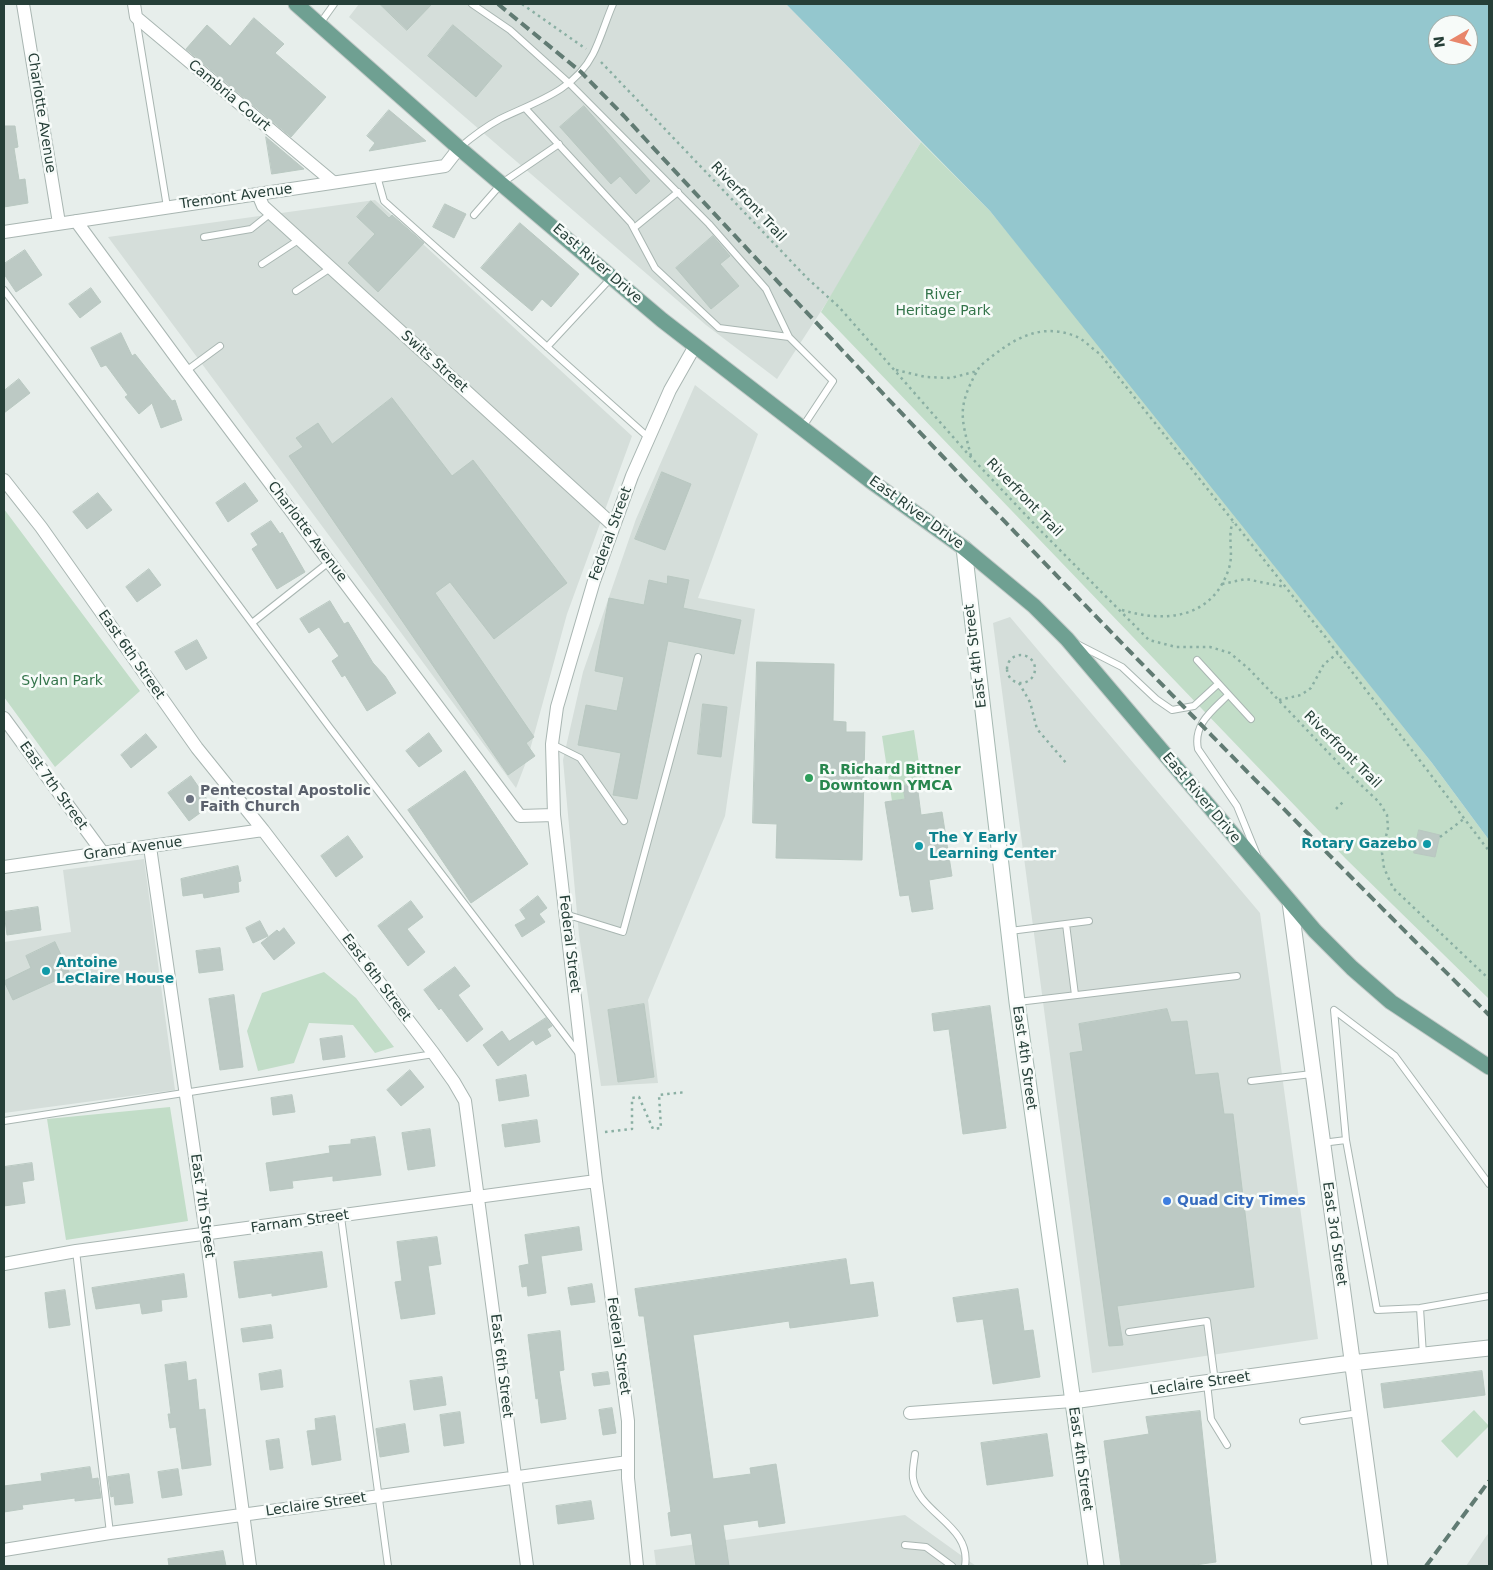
<!DOCTYPE html>
<html>
<head>
<meta charset="utf-8">
<style>
	body { margin:0 }
	#map { position:relative; width:1493px; height:1570px; overflow:hidden; background:#e7eeeb; font-family:"DejaVu Sans",sans-serif }
	canvas { display:block }
	.frame { position:absolute; inset:0; border:5px solid #263f38; pointer-events:none }
	.north { position:absolute; left:1428px; top:15px; width:50px; height:50px; box-sizing:border-box; background:#f7fbf9; border:1px solid #a3b0ac; border-radius:50%; rotate:262deg; font-size:14px; font-weight:700; line-height:20px; text-align:center; color:#263f38 }
	.north::after { content:''; display:block; margin:auto; width:18px; height:22px; background:#e8866b; clip-path:polygon(50% 0,100% 100%,50% 72%,0 100%) }
</style>
</head>
<body>
<div id="map">
<canvas width="1493" height="1570"></canvas>
<div class="frame"></div>
<div class="north">N</div>
</div>
<script>
const c = document.querySelector('canvas').getContext('2d');
c.lineJoin = 'round';
function paint(path, color) { c.fillStyle = color; c.fill(path, 'evenodd'); }
function trace(path, color, width, dash) { c.strokeStyle = color; c.lineWidth = width; c.lineCap = dash ? 'butt' : 'round'; c.setLineDash(dash || []); c.stroke(path); }
function label(font, color, halo, rows, align = 'center') {
  c.font = font + ' "DejaVu Sans",sans-serif'; c.lineWidth = 5; c.setLineDash([]); c.textBaseline = 'middle'; c.strokeStyle = halo; c.fillStyle = color; for (const [text, x, y, turn = 0] of rows) {
    c.save(); c.translate(x, y); c.rotate((+turn || 0) * Math.PI / 180); c.textAlign = isNaN(turn) ? turn : align; if (halo) c.strokeText(text, 0, 0); c.fillText(text, 0, 0); c.restore();
  }
}
paint(new Path2D(`
	M359,4H786L921,142L836,288L777,379L706,325L349,17Z
	M375,200L632,436L567,614L528,757L516,788L108,237Z
	M695,385L758,434L698,598L755,609L725,816L648,1000L658,1083L601,1086L579,935L563,760L583,672L636,519Z
	M1010,617L1260,913L1318,1339L1092,1373L993,623Z
	M144,859L175,1090L4,1113V942L71,932L63,870Z
	M905,1515L976,1566H656L654,1550Z
	M1489,1533V1566H1466L1487,1535Z`), '#d5deda');
paint(new Path2D(`
	M921,142L990,211L1102,348L1432,763L1489,840V999L1346,859L821,312Z
	M4,509L140,691L55,767L4,697Z
	M914,730L922,783L903,786L905,799L892,801L882,736Z
	M324,972L356,998L394,1047L375,1053L353,1025L309,1023L294,1063L258,1071L247,1031L262,993Z
	M170,1107L188,1221L66,1240L47,1119Z
	M1474,1410L1489,1426L1457,1458L1441,1441Z`), '#c2ddc8');
paint(new Path2D(`
	M786,4H1489V840L1432,763L990,211ZM1438,25H1468V55H1438Z`), '#94c7ce');
const building = new Path2D(`
	M380,4H432L407,30Z
	M254,18L284,44L275,53L326,97L291,137L186,49L207,25L230,46Z
	M453,25L502,66L476,97L428,56Z
	M584,106L650,181L636,194L620,176L611,184L560,127Z
	M389,110L426,141L369,151L375,143L367,136Z
	M4,126H15L18,147L14,148L19,180L25,179L28,203L4,207Z
	M266,137L304,169L272,174Z
	M371,201L389,218L392,215L424,243L378,292L348,263L375,234L357,217Z
	M445,204L466,214L454,238L433,227Z
	M520,223L579,274L551,307L542,299L532,311L481,268Z
	M713,236L730,256L720,264L739,286L711,309L676,268Z
	M25,250L42,275L16,292L4,274V264Z
	M91,288L101,302L80,318L69,304Z
	M121,333L132,356L135,354L172,401L175,400L182,420L161,428L152,403L139,414L125,397L128,395L106,365L101,367L91,348Z
	M19,379L30,393L4,413V391Z
	M392,398L452,476L473,460L567,583L494,639L450,582L435,593L534,737L526,743L535,756L508,775L289,456L303,447L296,438L318,423L332,444Z
	M662,472L691,484L665,550L635,539Z
	M245,483L258,501L228,522L216,503Z
	M98,493L112,510L87,529L73,512Z
	M271,521L280,534L282,532L305,572L277,589L252,549L258,545L251,534Z
	M149,569L161,585L137,602L126,587Z
	M668,576L689,580L683,608L741,620L734,654L668,641L637,799L613,795L621,753L578,745L586,705L617,711L624,677L595,671L609,598L644,605L649,580L667,584Z
	M330,601L344,624L348,622L373,663L385,676L396,693L367,711L345,675L342,677L332,661L339,656L319,627L309,633L300,619Z
	M197,640L207,658L186,670L175,652Z
	M757,662L834,664L833,721L846,722V732H865L862,860L776,858L777,824L753,823Z
	M703,704L727,707L721,757L698,754Z
	M429,733L442,751L419,767L406,751Z
	M146,734L157,747L131,768L121,755Z
	M465,771L528,864L471,903L408,810Z
	M191,776L211,805L189,821L168,793Z
	M917,784L921,815L942,812L952,876L929,880L933,909L912,912L909,895L900,896L885,802L905,799L903,786Z
	M1419,830L1440,835L1435,857L1414,853Z
	M348,836L363,857L336,877L321,856Z
	M238,866L241,881L238,882L239,892L204,898L203,893L183,896L181,879Z
	M538,896L547,908L539,914L545,922L522,937L515,925L526,919L520,910Z
	M411,901L423,917L407,929L425,952L408,966L378,926Z
	M38,907L41,930L7,935L4,912Z
	M260,921L268,936L253,943L246,928Z
	M284,928L295,943L274,960L261,943L277,930L279,932Z
	M55,942L70,974L13,1000L4,981L31,968L26,956Z
	M220,948L223,970L199,973L196,951Z
	M455,967L470,986L458,995L483,1029L467,1042L441,1008L439,1010L424,990Z
	M234,995L243,1067L220,1070L209,999Z
	M644,1004L654,1077L618,1082L608,1010Z
	M990,1006L1006,1128L963,1134L949,1029L934,1031L932,1014Z
	M1167,1009L1171,1022L1187,1021L1195,1075L1218,1073L1224,1114H1233L1254,1287L1117,1306L1123,1345L1109,1346L1070,1053L1083,1051L1079,1024Z
	M546,1018L552,1026L547,1029L551,1036L536,1045L533,1040L498,1066L483,1045L502,1031L509,1041Z
	M342,1036L345,1057L323,1060L320,1039Z
	M410,1070L424,1087L401,1106L387,1090Z
	M526,1075L529,1096L499,1101L496,1080Z
	M292,1095L295,1112L273,1115L271,1098Z
	M537,1120L540,1142L505,1147L502,1125Z
	M430,1129L435,1166L408,1170L402,1133Z
	M375,1137L381,1175L333,1181V1176L292,1181L293,1188L270,1191L266,1163L330,1153L329,1146L351,1144V1140Z
	M32,1163L34,1180L22,1182L25,1203L4,1206V1167Z
	M579,1227L582,1250L541,1256L546,1293L528,1296L527,1286L522,1287L519,1266L529,1264L525,1235Z
	M437,1237L441,1264L428,1266L435,1314L401,1319L395,1282L402,1281L397,1242Z
	M322,1252L327,1287L272,1296V1293L239,1298L234,1262Z
	M846,1259L850,1285L873,1282L878,1316L790,1328L789,1321L693,1335L713,1479L751,1474L750,1468L776,1464L785,1523L759,1527L758,1520L723,1525L729,1566H696L691,1533L671,1536L668,1513L671,1512L644,1316H639L635,1289Z
	M184,1274L187,1297L161,1300L162,1311L142,1314L140,1303L96,1309L92,1288Z
	M592,1284L595,1302L571,1305L568,1288Z
	M1018,1289L1024,1331L1033,1330L1040,1377L993,1384L983,1319L957,1322L953,1298Z
	M65,1290L70,1325L49,1328L45,1293Z
	M271,1325L273,1338L243,1342L241,1329Z
	M560,1331L564,1370L559,1371L566,1419L541,1423L538,1398L536,1399L528,1335Z
	M186,1362L188,1381L196,1379L199,1410L205,1409L211,1465L182,1469L176,1427L170,1428L168,1414H171L165,1365Z
	M281,1370L283,1387L261,1390L259,1374Z
	M1482,1371L1485,1395L1384,1408L1381,1384Z
	M608,1372L610,1384L594,1386L592,1374Z
	M442,1377L446,1405L414,1410L410,1381Z
	M612,1408L616,1433L603,1435L599,1410Z
	M1200,1411L1216,1562L1188,1566H1121L1104,1441L1149,1434L1146,1417Z
	M460,1412L464,1443L444,1446L440,1415Z
	M335,1416L341,1460L312,1465L307,1431L316,1430L315,1419Z
	M405,1424L409,1452L380,1457L376,1429Z
	M1047,1434L1053,1476L987,1485L981,1443Z
	M279,1439L283,1468L270,1470L266,1441Z
	M90,1467L92,1479L98,1478L101,1498L75,1501V1498L22,1505L23,1509L4,1512V1486L42,1481L41,1474Z
	M178,1469L182,1495L162,1498L158,1472Z
	M129,1474L133,1503L115,1505L114,1496L111,1497L108,1477Z
	M591,1501L594,1519L558,1524L556,1506Z
	M223,1551L226,1566H169L168,1559Z`);
paint(building, '#bcc9c4');
trace(building, '#b9c8c1', 1);
const service = new Path2D(`
	M472,4L510,30L570,84L709,224L766,289L789,337L833,381L802,428
	M136,18L167,207
	M319,25L334,4
	M525,108L631,223L655,268L719,328L789,337
	M459,148C472,137 485,127 500,119C535,102 574,91 593,54C601,38 606,20 613,4
	M377,176L384,201L649,438
	M474,215L502,183L559,144
	M634,228L678,192
	M204,237L251,229L271,213
	M262,264L300,239
	M4,290L330,728L580,1055
	M296,291L332,267
	M547,347L611,278
	M186,371L220,346
	M252,623L329,562
	M1077,644L1122,667L1156,699L1172,710L1194,706L1218,684
	M1197,660L1251,719
	M1228,695C1212,711 1193,724 1198,749L1237,806L1257,855
	M552,744L580,758L624,821
	M565,914L623,932L698,657
	M1066,924L1075,995
	M1010,931L1089,921
	M1018,1002L1237,976
	M1251,1081L1312,1074
	M4,1121L434,1054
	M1322,1143L1346,1140
	M1489,1184L1395,1056L1334,1010L1346,1140L1377,1310L1420,1308L1489,1296
	M341,1217L388,1566
	M76,1251L110,1533
	M1420,1308L1423,1355
	M1129,1332L1207,1321L1215,1382
	M1207,1383L1211,1419L1227,1445
	M1303,1421L1359,1413
	M915,1454C914,1462 912,1471 913,1478C918,1514 972,1525 965,1566
	M905,1545L926,1547L952,1566`);
const minor = new Path2D(`
	M23,4L59,223
	M134,4L136,17L333,182
	M258,194L263,206L614,526
	M76,221L186,371L520,816L554,815
	M4,232L445,166L459,148
	M4,480L41,527L197,748L263,830L434,1054L454,1082L465,1101L527,1566
	M4,718L103,853
	M150,847L206,1234L250,1566
	M4,867L263,830
	M4,1264L76,1251L596,1181
	M910,1413L1072,1401
	M4,1550L110,1533L628,1462
	M637,1566L628,1478V1421L596,1181L554,815L552,744L557,707L594,581L632,476L670,390L695,346`);
const tertiary = new Path2D(`
	M1290,902L1380,1566
	M1072,1401L1351,1363L1489,1348`);
const secondary = new Path2D(`
	M964,548L1017,1002L1096,1566`);
const primary = new Path2D(`
	M296,4L459,148L662,320L872,482L964,548L1034,606L1067,639L1315,931L1352,968L1391,1002L1489,1067`);
trace(service, '#a9b6b2', 8);
trace(minor, '#a9b6b2', 14);
trace(tertiary, '#a9b6b2', 17);
trace(secondary, '#a6b9b2', 17);
trace(primary, '#c2c9c7', 17);
trace(new Path2D(`
	M522,4L586,49
	M601,62L807,278L839,307L968,454L1040,530L1149,640L1176,647H1210L1230,653L1249,669L1344,769L1379,802L1387,815L1388,828L1382,853L1384,868L1393,888L1489,979
	M896,370L926,377L951,378L977,371L980,366C1008,343 1036,321 1075,336C1084,339 1092,349 1100,354L1327,639L1489,851
	M971,456C961,417 957,408 977,371
	M1222,584L1246,579L1285,587
	M1122,610C1165,623 1213,619 1229,568C1234,553 1227,536 1233,522
	M1007 669a14 14 0 1 1 28 0a14 14 0 1 1-28 0Z
	M1019,683L1030,702L1037,729L1067,764
	M1279,700L1301,695L1311,688L1324,664L1338,653
	M1336,809L1345,800
	M1440,837L1465,818
	M605,1132L632,1129V1098L639,1097L653,1129L661,1128L659,1095L686,1092`), '#8aafa3', 2.5, [2.5, 4]);
trace(service, '#fff', 6);
trace(minor, '#fff', 12);
trace(tertiary, '#fff', 15);
trace(secondary, '#fff', 15);
trace(primary, '#6fa092', 15);
trace(new Path2D(`
	M498,4L581,72L624,116C906,422 1194,722 1489,1015
	M1426,1566L1489,1481`), '#617b73', 4, [10, 5]);
for (const [x, y, r, color] of [
	[809,778,5,"#2e9e5b"],
	[190,799,5,"#6b7280"],
	[1427,844,5,"#0f9aa8"],
	[919,846,5,"#0f9aa8"],
	[46,971,5,"#0f9aa8"],
	[1167,1201,5,"#3f7fe0"]
]) { const dot = new Path2D(); dot.arc(x, y, r, 0, 2 * Math.PI); c.fillStyle = color; c.fill(dot); trace(dot, '#f7fbf9', 2); }
label('14px', '#263f38', '#f7fbf9', [
	["Cambria Court",229,96,40],
	["Charlotte Avenue",41,113,81],
	["Tremont Avenue",236,197,-8],
	["Riverfront Trail",748,202,47],
	["East River Drive",597,264,41],
	["Swits Street",434,362,42],
	["Riverfront Trail",1024,498,46],
	["East River Drive",916,513,36],
	["Charlotte Avenue",307,532,53],
	["Federal Street",611,534,-70],
	["East 6th Street",131,655,55],
	["East 4th Street",976,656,-97],
	["Riverfront Trail",1342,750,45],
	["East 7th Street",53,786,54],
	["East River Drive",1201,798,50],
	["Grand Avenue",133,849,-8],
	["Federal Street",569,944,83],
	["East 6th Street",376,978,53],
	["East 4th Street",1024,1058,82],
	["East 7th Street",202,1206,82],
	["Farnam Street",300,1222,-8],
	["East 3rd Street",1334,1234,82],
	["Federal Street",618,1346,82],
	["East 6th Street",501,1366,83],
	["Leclaire Street",1200,1384,-8],
	["East 4th Street",1080,1459,82],
	["Leclaire Street",316,1505,-8]
]);
label('14px', '#33744a', '#f7fbf9', [
	["River",943,295],
	["Heritage Park",943,311],
	["Sylvan Park",62,681]
]);
label('bold 14px', '#27864d', '#f7fbf9', [
	["R. Richard Bittner",819,770],
	["Downtown YMCA",819,786]
], 'left');
label('bold 14px', '#5b616d', '#f7fbf9', [
	["Pentecostal Apostolic",200,791],
	["Faith Church",200,807]
], 'left');
label('bold 14px', '#0d838f', '#f7fbf9', [
	["The Y Early",929,838],
	["Learning Center",929,854],
	["Rotary Gazebo",1417,844,"right"],
	["Antoine",56,963],
	["LeClaire House",56,979]
], 'left');
label('bold 14px', '#366cbe', '#f7fbf9', [
	["Quad City Times",1177,1201]
], 'left');
</script>
</body>
</html>
